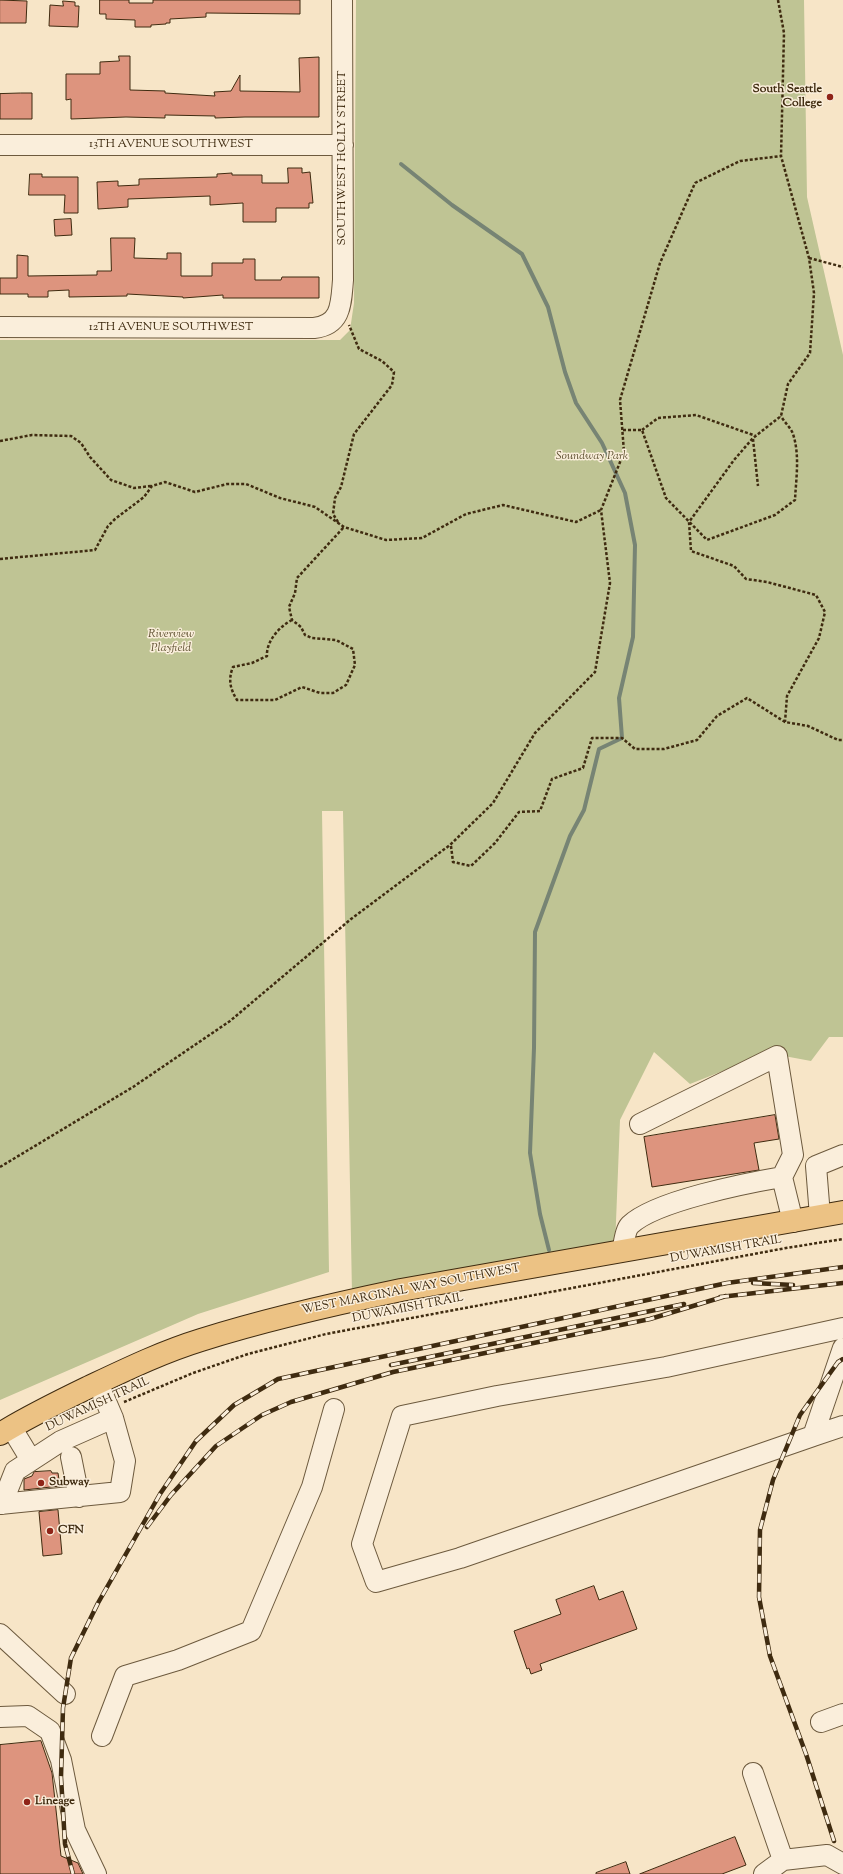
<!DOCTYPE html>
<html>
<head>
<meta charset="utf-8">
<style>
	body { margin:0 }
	canvas { display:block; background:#f7e5c7 }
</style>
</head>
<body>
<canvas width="843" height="1874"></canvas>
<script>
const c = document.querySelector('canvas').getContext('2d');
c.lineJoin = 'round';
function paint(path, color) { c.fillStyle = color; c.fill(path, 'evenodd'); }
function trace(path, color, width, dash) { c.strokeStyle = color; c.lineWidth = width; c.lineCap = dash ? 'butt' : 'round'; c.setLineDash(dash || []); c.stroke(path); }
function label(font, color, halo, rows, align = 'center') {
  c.font = font + ' "Sorts Mill Goudy",serif'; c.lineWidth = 3; c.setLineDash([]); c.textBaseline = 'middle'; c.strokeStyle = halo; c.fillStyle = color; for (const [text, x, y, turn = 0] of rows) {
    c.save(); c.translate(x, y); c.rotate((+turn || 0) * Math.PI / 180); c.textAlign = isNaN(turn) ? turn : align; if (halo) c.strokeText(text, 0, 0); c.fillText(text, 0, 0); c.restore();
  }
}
paint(new Path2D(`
	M356,0H804L807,197L843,355V1037H829L811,1061L768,1053L690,1084L654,1052L620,1120L615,1247L352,1294L343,811H322L329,1272L198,1314L0,1400V340H340L350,330L354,303Z`), '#bfc494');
trace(new Path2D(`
	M401,164L452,205L522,254L548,307L565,372L576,403L602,443L625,493L635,545L633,637L619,698L622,738L599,749L584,810L570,836L535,932L534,1048L530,1153L540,1214L549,1250`), '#778474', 4);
const building = new Path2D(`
	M0,0L27,1L26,23H0Z
	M100,0H129V3H153V0H300V14L206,13V17L170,19V23H166V24L151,25V27H135V20L106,19V14H100Z
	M63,1L75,2V6H79L78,27L49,26L50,5L63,6Z
	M119,56H130V90L165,91V93L215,96L214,92L231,91L240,75V91L300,92L299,58L319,57V117H245L215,118V116L165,115V118L126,117L71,119V99L66,100V74H100V62L119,61Z
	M21,93H32V119H0V94Z
	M288,168H302V173L310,172L313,203H309V208H276V222H243V203L210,205V196L128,199V207L98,209L97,182L118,181V186L139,185V179L217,177V174L232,173V175H262V183H288Z
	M30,174H42V177H78V213H64L65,195H29Z
	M71,219L72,235L55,236L54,220Z
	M111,238H135L134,258L167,259V253H181V276H212V263H243V259H255V280H281L282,277H319V298H223V295L183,298V297L127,294V296L69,297V290L48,291V297H28V294H0V278H17V255L28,256V276L97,275V271H111Z
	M775,1115L779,1139L754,1143L759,1170L652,1187L644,1137Z
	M51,1471L52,1473H58L60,1486L24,1490V1479L32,1476L34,1472Z
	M58,1510L62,1554L43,1556L39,1512Z
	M594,1586L599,1600L623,1591L637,1629L540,1664L542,1670L531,1674L529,1668L527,1669L514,1631L561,1614L556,1600Z
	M41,1741L52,1773L61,1856L78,1863L83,1874H0V1745Z
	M735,1837L746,1865L722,1874H640Z
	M626,1862L630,1874H596V1873Z`);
paint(building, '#dd947e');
trace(building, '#3f2b10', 1);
const minor = new Path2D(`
	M0,145H343
	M0,327L314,328C342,325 341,303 343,280L342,0
	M640,1124L777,1056L793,1155L782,1177L793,1222
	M820,1216L816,1166L843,1155
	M622,1251C624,1244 625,1230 630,1225C655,1201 747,1183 782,1177
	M843,1328L666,1367L497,1396L402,1416L362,1544L376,1582L460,1558L813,1436L843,1348
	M11,1427L31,1460
	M813,1436L843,1426
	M71,1457L79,1497
	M0,1504L120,1492L125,1461L113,1418L98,1383
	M2,1504L15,1471L61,1441L113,1418
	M0,1634L65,1694
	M0,1717L28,1716L50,1731L61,1760L75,1830L96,1874
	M821,1722L843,1714
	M102,1736L125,1676L178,1660L251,1631L312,1487L334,1409
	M753,1773L783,1860L764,1874
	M783,1860L827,1855L843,1864`);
const major = new Path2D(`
	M0,1434C29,1416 58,1402 89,1387C125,1370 162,1352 201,1340C267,1319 334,1304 401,1290L843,1212`);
trace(minor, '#6d5a3e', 22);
trace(major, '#3f2b10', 24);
trace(new Path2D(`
	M778,0L784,33L781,156L809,258L814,293L810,353L788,384L781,416L753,438L734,460L689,522L691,551L734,566L746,579L767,582L816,595L825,612L819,638L787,696L785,722
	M809,258L843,267
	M623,430H642L666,498L707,540L775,515L795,500C796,479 800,455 793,434C791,428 784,422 781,416
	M642,430L658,418L696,415L756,436
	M753,439L758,486
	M0,441L32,435L71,436L81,443L90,457L111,480L134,488L151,486
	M338,522L333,514L335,498L341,487L354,434L392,385L394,372L382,361L359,349L349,325
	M0,559L95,550L108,526L115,519L144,497L152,486L165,482L195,492L227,484H246L280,498L315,507L344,527L386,540L422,538L466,514L503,505L576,522L601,510
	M292,620C280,626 266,641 267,656L252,663L233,667C228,679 230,689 237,700H275L302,687L320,693H333L346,685L355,665L353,649L336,640L312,638L305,635L301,627L292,620L289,607L295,593L297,578L344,527
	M451,846L453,862L471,866L495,843L519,812L540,811L552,779L583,768L592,738H622L635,749H664L697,740L717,716L747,698L785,722L808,726L838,740H843
	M0,1167L133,1087L230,1021L351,919L450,845L493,803L535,733L595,672L610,583L601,510L624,452L620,400L660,263L695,183L740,161L781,156
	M124,1402L193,1373L248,1354L326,1334L786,1248L843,1239`), '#3f2b10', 2.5, [3, 2]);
trace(minor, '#faeedb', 20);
trace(major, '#ecc284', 22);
const rail = new Path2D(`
	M753,1283L793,1285
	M720,1297L843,1283
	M391,1365L684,1304
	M147,1527L171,1495L216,1446L262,1415L291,1402L393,1372L650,1319L726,1296
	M834,1841L806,1754L770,1656L759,1597L760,1530L773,1480L800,1415L838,1362L843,1359
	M73,1874L65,1844L61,1777L63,1708L71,1658L98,1603L160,1494L196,1441L234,1405L278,1379L727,1283L843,1267`);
trace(rail, '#3f2b10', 4.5);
trace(rail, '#faeedb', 3, [9]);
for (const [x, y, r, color] of [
	[830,97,4,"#8f2418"],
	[41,1483,4,"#8f2418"],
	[50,1531,4,"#8f2418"],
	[27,1802,4,"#8f2418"]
]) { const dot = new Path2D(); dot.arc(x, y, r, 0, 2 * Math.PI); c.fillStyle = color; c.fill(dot); trace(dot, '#faeedb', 1.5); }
label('bold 12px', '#3f2b10', '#faeedb', [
	["South Seattle",822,90,"right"],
	["College",822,104,"right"],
	["Subway",49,1483],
	["CFN",58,1531],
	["Lineage",35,1802]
], 'left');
label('12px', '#3f2b10', '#faeedb', [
	["13TH AVENUE SOUTHWEST",171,145],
	["SOUTHWEST HOLLY STREET",343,158,-90],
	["12TH AVENUE SOUTHWEST",171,328],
	["DUWAMISH TRAIL",726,1250,-10],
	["WEST MARGINAL WAY SOUTHWEST",411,1290,-11],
	["DUWAMISH TRAIL",408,1309,-11],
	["DUWAMISH TRAIL",98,1405,-25]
]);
label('italic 12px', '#5f5131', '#faeedb', [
	["Soundway Park",592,457],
	["Riverview",171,635],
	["Playfield",171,649]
]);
</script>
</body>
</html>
